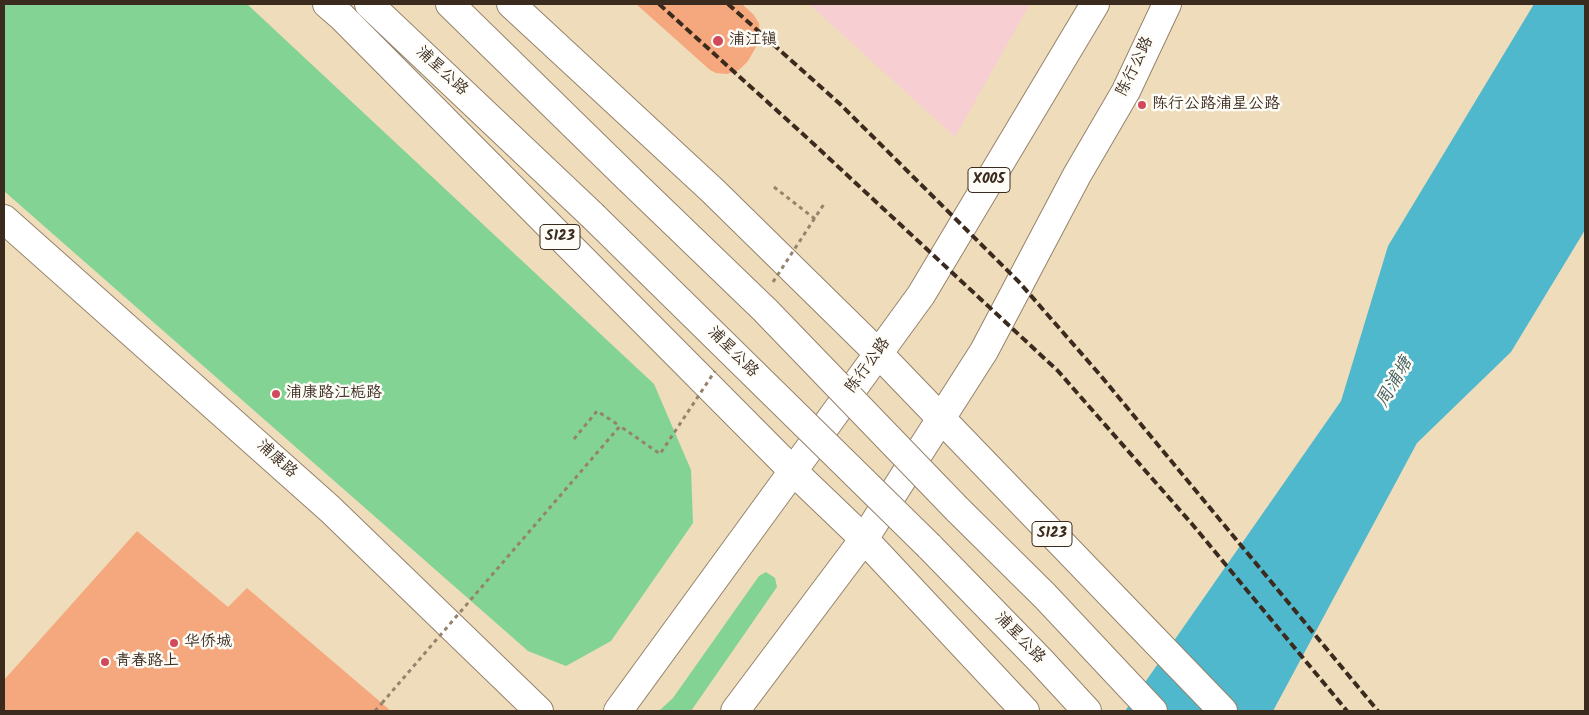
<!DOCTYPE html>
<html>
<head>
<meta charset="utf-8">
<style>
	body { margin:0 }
	#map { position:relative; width:1589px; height:715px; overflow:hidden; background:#efdcbb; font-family:Kalam,sans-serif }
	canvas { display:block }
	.frame { position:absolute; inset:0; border:5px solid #3b2a1e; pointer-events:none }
</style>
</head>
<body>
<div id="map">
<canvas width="1589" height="715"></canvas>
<div class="frame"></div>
</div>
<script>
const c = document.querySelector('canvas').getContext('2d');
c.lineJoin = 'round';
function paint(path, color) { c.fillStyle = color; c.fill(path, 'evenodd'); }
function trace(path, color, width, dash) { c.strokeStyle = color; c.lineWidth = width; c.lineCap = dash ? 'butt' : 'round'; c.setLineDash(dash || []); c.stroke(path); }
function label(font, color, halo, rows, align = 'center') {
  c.font = font + ' Kalam,"LXGW WenKai TC",sans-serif'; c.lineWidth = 5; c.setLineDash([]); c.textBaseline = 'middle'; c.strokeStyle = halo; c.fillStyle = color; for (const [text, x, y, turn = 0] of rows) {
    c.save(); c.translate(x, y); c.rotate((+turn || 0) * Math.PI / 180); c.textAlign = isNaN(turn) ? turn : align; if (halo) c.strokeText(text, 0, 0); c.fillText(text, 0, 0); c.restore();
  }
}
paint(new Path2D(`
	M809,4H1030L955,137Z`), '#f7cfd3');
paint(new Path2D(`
	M4,4H247L654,384L691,470L693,523L611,641L566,666L528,651L4,191Z
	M766,572L775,578L777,587L691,711H659L673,698L759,576Z`), '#82d394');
paint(new Path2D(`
	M1534,4H1585V230L1511,352L1417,443L1273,711H1125L1341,401L1388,246Z`), '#4fb8cc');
paint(new Path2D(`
	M636,4H742L753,14L759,23L760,36L756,47L748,61L739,70L727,74L716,73L710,70Z
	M137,531L228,607L247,588L391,711H4V680Z`), '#f5a87e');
const minor = new Path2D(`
	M4,219L330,509L539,711`);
const secondary = new Path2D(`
	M618,711L793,471
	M735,711L864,539`);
const primary = new Path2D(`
	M327,4L342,17L793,471L864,539L1025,711
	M369,4L592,215
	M450,4L630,180
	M511,4L713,191L878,353L1223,711
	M793,471L921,295L1095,4
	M957,509L1045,596L1153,711
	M864,539L984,351L1077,175L1126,91L1167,4
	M929,546L1040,660L1087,711`);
trace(minor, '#95836c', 30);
trace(secondary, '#95836c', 30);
trace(primary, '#95836c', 30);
trace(new Path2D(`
	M774,187L815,219
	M574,439L597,411L620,426
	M375,711L382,703`), '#95836c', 3, [4, 4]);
trace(minor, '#fff', 28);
trace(secondary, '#fff', 28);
trace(primary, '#fff', 28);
trace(new Path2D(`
	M659,4L804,135L1058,371L1192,524L1347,711
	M728,4L840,104L1019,282L1101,376L1378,711`), '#3b2a1e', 4, [8, 4]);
const primaryBridge = new Path2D(`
	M630,180L765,310L957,509
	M592,215L929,546`);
trace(primaryBridge, '#95836c', 30, []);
trace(new Path2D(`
	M773,282L824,204
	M382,703L620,426L660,454L715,371`), '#95836c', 3, [4, 4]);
trace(primaryBridge, '#fff', 28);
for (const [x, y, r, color] of [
	[718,41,6,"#d1495b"],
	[1142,105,5,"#d1495b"],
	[276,394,5,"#d1495b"],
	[174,643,5,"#d1495b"],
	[105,662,5,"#d1495b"]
]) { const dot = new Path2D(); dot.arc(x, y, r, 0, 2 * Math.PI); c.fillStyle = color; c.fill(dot); trace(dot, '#fdfcf7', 2); }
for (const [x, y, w] of [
	[989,180,42],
	[560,237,40],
	[1052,534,40]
]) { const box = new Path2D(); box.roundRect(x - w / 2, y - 12.5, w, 25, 4); c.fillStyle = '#fdfcf7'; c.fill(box); trace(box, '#3b2a1e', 1); }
label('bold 15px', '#3b2a1e', null, [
	["X005",989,180],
	["S123",560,237],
	["S123",1052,534]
]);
label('16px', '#3b2a1e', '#fdfcf7', [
	["浦江镇",729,41],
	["陈行公路浦星公路",1152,105],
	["浦康路江栀路",286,394],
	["华侨城",184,643],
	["青春路上",115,662]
], 'left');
label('16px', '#3b2a1e', '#fdfcf7', [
	["陈行公路",1136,67,-64],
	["浦星公路",441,72,43],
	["浦星公路",732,353,45],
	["陈行公路",869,366,-54],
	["浦康路",276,460,42],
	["浦星公路",1019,639,46]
]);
label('italic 18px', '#425c5b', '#fdfcf7', [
	["周浦塘",1396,383,-60]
]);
</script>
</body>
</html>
